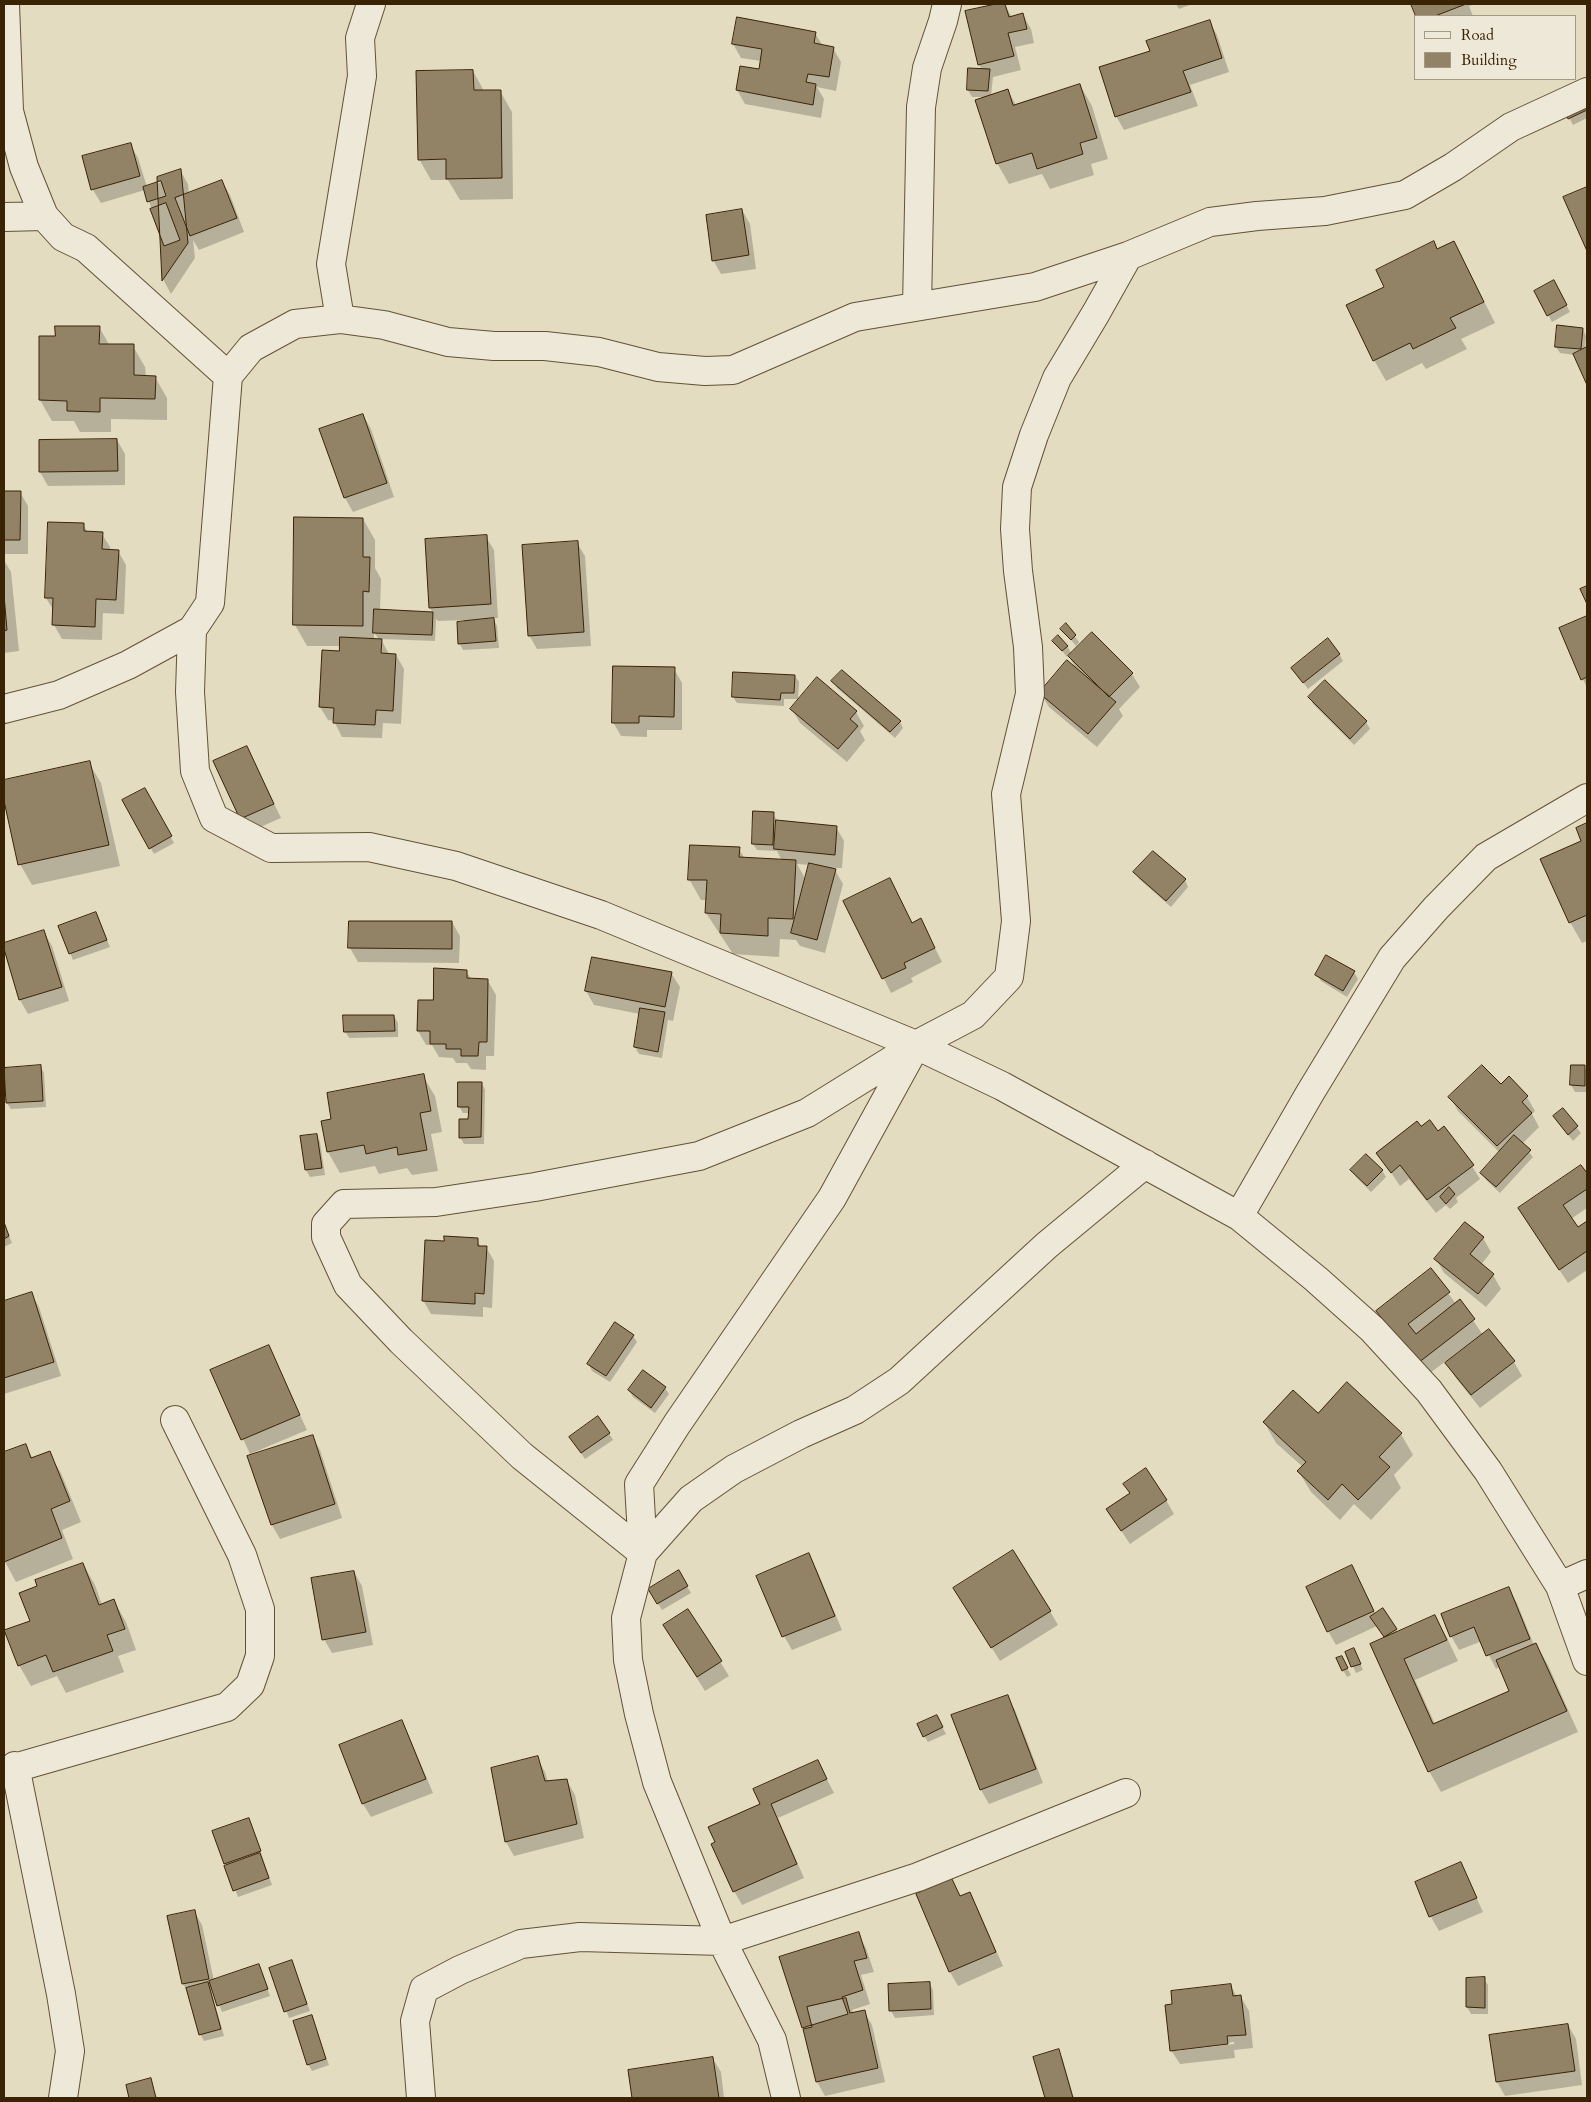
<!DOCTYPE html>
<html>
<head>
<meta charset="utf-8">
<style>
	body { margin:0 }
	#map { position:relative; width:1591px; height:2102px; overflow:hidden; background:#e4dcc1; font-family:Cardo,serif }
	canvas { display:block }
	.frame { position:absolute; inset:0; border:5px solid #3a2305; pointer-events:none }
	.legend { position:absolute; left:1414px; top:15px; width:162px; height:65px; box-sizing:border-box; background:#ede8d7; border:1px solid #a59983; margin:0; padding:6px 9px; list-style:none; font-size:15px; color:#3a2305 }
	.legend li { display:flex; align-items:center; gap:10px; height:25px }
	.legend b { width:25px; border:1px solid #a59983 }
</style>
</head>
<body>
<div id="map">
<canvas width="1591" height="2102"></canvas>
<div class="frame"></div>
<ul class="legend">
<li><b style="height:6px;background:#ede8d7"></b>Road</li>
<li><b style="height:14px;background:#928367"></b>Building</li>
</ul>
</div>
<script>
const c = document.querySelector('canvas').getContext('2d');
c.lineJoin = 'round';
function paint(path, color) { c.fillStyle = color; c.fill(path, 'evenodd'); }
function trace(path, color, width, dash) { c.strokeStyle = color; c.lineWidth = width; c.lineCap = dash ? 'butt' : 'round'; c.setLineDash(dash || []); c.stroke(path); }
paint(new Path2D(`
	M1004,4L1012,17L1023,15L1031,29L1034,43L1015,47L1021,70L993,77L991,96L1008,91L1016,105L1080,85L1092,106L1108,159L1091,164L1094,175L1050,189L1042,174L1009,184L997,163L985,97H972L968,90L969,69L982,70L979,64L966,12Z
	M1176,4H1192L1179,9Z
	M1413,4H1475L1469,6L1473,16H1418Z
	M1209,21L1217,35L1229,72L1190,85L1198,106L1124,130L1116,116Z
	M815,33L823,46L833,48L841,62L836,91L817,87L824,99L821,118L745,104L737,90L760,71L761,61L741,58L733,44Z
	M473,71L484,91H500L512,112L513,199L460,200L448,180H431L419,159Z
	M1587,101V118L1573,125L1566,111Z
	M130,144L138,158L147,187L159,183L180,170L188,184L189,194L222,181L230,195L244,232L199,250L193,240L195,258L171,294L164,281L161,236L145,190L101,203L93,190L83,157Z
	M1587,188V248L1565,198Z
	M742,210L750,224L756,269L721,274L713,260Z
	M1454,242L1495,323L1461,339L1467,349L1426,369L1422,363L1386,381L1374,360L1386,287L1434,243L1438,250Z
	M1554,282L1570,312L1552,322L1536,292Z
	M99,327L110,346H133L145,367L146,377H155L167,398V420L111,419V432H80L74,421H52L40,400V337H56Z
	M1583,329L1586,336L1585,349L1587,348V382L1575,355L1560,353L1556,347Z
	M363,415L371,429L394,497L353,512L345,498L321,430Z
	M117,440L125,454V485L48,486L40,472Z
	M4,492H20L28,506V554H4Z
	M363,519L375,540V568L381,579L380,611L433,614L430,607L486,537L494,550L498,618H493L497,626L499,648L463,650L460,644L464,620L438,621L436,619L435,641L381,639L389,654L396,655L404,669L401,724L383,723L382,738L342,737L334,721L328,720L320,707L340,652L341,646H307L295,625ZM374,632L378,638L379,641L374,640Z
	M83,524L88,533L102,534L110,547V551H118L126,565L124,614L103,613L102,640L62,639L54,625V611L46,598Z
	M577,543L585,556L591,646L537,649L529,635Z
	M4,560L11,572L19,651L4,653Z
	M1587,617V688L1560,629Z
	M1066,625L1079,642L1076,646L1062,629Z
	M1054,641L1067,646L1072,654L1132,674L1140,687L1119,709L1123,716L1097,747L1049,707L1041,694L1077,670L1068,655L1067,657Z
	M1339,654L1343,661L1308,689L1293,668Z
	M674,669L682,683V730H647V737L621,736L613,722Z
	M795,676L799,682L798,699H784V706L737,703L733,697Z
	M817,679L856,712L864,726L860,731L865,740L847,762L800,723L792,709Z
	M833,682L900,722L903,728L895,738L837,688Z
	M1325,682L1366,722L1370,729L1354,745L1313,704L1310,698Z
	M247,748L281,818L249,832L215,762Z
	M89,763L101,783L120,866L32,885L20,864L4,796V781Z
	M144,790L174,843L154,854L124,801Z
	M773,814L777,820L836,827L844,841L842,868H827L835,870L843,884L825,953L800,946L796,940L780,939L779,957L733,954L706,913L707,900H701L689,879L739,849L745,859L782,861L777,851L757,850L753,844ZM797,864L810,865L806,880Z
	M1587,825V941L1582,943L1570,922L1583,842L1578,829Z
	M1135,872L1185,880L1188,887L1171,907L1139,879Z
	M897,893L913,924L928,934L942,962L911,978L913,982L891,993L845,901Z
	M96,913L110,947L73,960L59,926Z
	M350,922H452L460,936L459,963L358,962L350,948Z
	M44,932L52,946L69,1001L28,1014L20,1000L4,944Z
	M466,971L472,980L488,981L496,995L494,1056H486V1070L471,1069L467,1063H456L453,1058L439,1057L432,1045H426L418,1031L434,1001Z
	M1354,972L1358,979L1347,997L1321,981L1317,975Z
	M671,973L680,987L673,1021L668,1020L662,1058L639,1054L635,1047L640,1014L594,1005L586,991Z
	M394,1016L398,1023V1037L349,1038L345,1031Z
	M40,1066L44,1073L46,1107L11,1109L7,1103Z
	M1584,1066L1587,1072V1092H1575L1571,1085Z
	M423,1076L435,1096L442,1132L431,1134L438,1171L412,1175L407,1168L379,1174L375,1166L340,1173L328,1152L322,1122L333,1120Z
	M1509,1078L1527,1097L1535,1111L1532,1114L1539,1127L1522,1144L1533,1157L1500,1193L1486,1180L1482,1173L1500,1153L1458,1111L1450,1097L1501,1086Z
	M482,1083L485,1090L484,1144H464L460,1137L470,1121V1113H463L459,1106Z
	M1563,1110L1581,1133L1573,1141L1559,1123Z
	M1420,1128L1438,1133L1472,1166L1480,1179L1456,1198L1458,1202L1450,1209L1446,1205L1436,1213L1409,1179L1400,1186L1378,1153Z
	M317,1135L320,1142L325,1175L310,1177L306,1170L302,1137Z
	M1581,1167L1587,1176V1208L1571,1219L1577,1229L1587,1222V1270L1568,1283L1519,1209Z
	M1382,1170L1386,1177L1371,1192L1356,1177L1352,1171Z
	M4,1223L12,1243L4,1247Z
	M1483,1238L1491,1252L1481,1265L1493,1275L1501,1289L1486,1307L1444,1273L1436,1259Z
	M477,1239L481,1247H486L494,1261L492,1308L483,1307V1317L431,1314L423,1300L445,1243Z
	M1431,1270L1456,1304L1460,1301L1483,1335L1514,1362L1522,1376L1480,1408L1455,1377L1446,1361L1426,1376L1386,1325L1378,1311Z
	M31,1293L39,1307L61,1376L4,1394V1302Z
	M633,1336L637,1342L610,1382L592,1371L589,1364Z
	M268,1347L307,1430L250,1454L212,1371Z
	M1347,1384L1401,1434L1413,1455L1394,1475L1401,1488L1371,1520L1354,1504L1340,1520L1311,1492L1299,1472L1303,1467L1276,1443L1264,1422L1318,1415Z
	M665,1388L669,1394L655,1413L633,1397L629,1390Z
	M609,1433L613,1440L585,1459L574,1443Z
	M312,1436L320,1450L342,1518L280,1539L272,1525L249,1456Z
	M25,1445L33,1459L49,1453L61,1473L81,1522L62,1530L73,1559L16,1582L4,1560V1454Z
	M1124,1484L1166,1500L1174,1514L1130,1544L1116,1523L1130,1494Z
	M808,1555L816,1568L842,1630L792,1650L784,1636L758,1577Z
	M83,1564L95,1585L102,1605L114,1601L126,1622L136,1650L118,1656L124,1672L66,1693L57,1676L31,1686L19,1665L39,1587Z
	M1352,1567L1376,1615L1396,1629L1398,1633L1435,1617L1447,1638L1458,1661L1415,1680L1435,1724L1511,1692L1499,1667L1496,1669L1482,1641L1459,1650L1451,1636L1509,1589L1517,1603L1534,1645L1536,1644L1548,1665L1578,1732L1441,1792L1429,1771L1386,1639L1377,1626L1336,1645L1328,1631Z
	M354,1572L362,1586L373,1645L332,1653L324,1639Z
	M678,1572L691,1593L662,1610L649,1589Z
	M963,1602L1050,1611L1058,1625L1000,1661Z
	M688,1611L729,1676L705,1691L664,1626Z
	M1347,1653L1357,1656L1363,1670L1356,1673Z
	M1345,1664L1351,1675L1347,1677L1343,1670Z
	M1007,1696L1015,1710L1043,1783L989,1804L981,1790L953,1716Z
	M401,1722L409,1736L433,1793L371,1817L363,1804L340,1746Z
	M940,1723L946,1734L928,1742L924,1736Z
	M537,1758L545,1772L548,1782L567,1781L575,1795L584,1838L514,1856L506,1842L493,1769Z
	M818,1762L834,1793L778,1818L804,1878L742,1905L734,1891L762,1804Z
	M252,1826L272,1885L238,1897L225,1863Z
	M1461,1864L1483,1912L1439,1931L1431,1917L1417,1882Z
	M952,1881L961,1897L969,1893L977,1907L1003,1966L958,1986L950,1972L917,1895Z
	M194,1911L202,1925L214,1981L259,1966L270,1996L222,2012L213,1990H211L224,2036L204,2041L200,2034L188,1993L183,1984L168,1917Z
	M858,1934L866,1948L874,1972L861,1975L870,2004L852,2010L854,2014L864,2011L872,2025L885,2082L825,2096L817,2082L805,2031L781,1958Z
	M292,1961L310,2011L289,2018L270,1968Z
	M1467,1979H1484L1488,1985V2014H1471L1467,2007Z
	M929,1983L933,1990L934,2015L895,2018L891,2011L889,1985Z
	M1231,1986L1237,1997H1241L1249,2011L1253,2048L1234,2050L1235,2058L1180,2064L1171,2050ZM1234,2042V2044L1176,2051V2049Z
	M311,2017L329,2065L312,2071L308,2064Z
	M1568,2025L1576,2039L1582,2085L1505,2096L1497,2082L1491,2036Z
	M1058,2051L1062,2057L1074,2098H1047L1035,2058Z
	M713,2059L721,2072L724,2098H633L629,2071Z
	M150,2080L157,2098H131L127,2086Z`), '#0003');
const building = new Path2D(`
	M996,4H1005L1009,17L1023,13L1027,29L1008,33L1014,56L978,65L965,11Z
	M1411,4H1466L1435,16H1416Z
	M737,17L816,32L814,43L834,47L829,77L808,74L806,82L816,84L813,105L736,90L740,66L759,69L762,49L732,44Z
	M1210,20L1222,58L1183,71L1191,92L1115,117L1099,67L1150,51L1146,41Z
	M968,68L990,69L988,91L967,90Z
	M473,70L474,90H501L502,178L446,179V159L418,160L416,71Z
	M1080,84L1097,138L1080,143L1083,154L1037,169L1032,153L996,164L975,100L1008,89L1013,105Z
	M1587,99V110L1568,119L1564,110Z
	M131,143L140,176L91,190L82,156Z
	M181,169L188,243L162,281L157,177Z
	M222,180L237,218L190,236L175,198Z
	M161,181L166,196L147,202L143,187Z
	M1587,187V251L1563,197Z
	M166,203L180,240L164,246L150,209Z
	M742,209L749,255L712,261L706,215Z
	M1434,241L1437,249L1454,241L1484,302L1450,318L1456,328L1413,349L1410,343L1373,361L1346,305L1384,287L1376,270Z
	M1554,280L1567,305L1547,316L1534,291Z
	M1557,325L1583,328L1581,349L1555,347Z
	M55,326H100L99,344H134V375L156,376L155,399L100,398V412L67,411V401L39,400V336H55Z
	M1587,347V385L1573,354Z
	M363,414L387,483L344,498L319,429Z
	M117,439L118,471L39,472V440Z
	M4,491H21L20,540H4Z
	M294,517L363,518V557H370L369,592L363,591V626L293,625Z
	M48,522L84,523V531L103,532L102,549L119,550L116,600L96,599L95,627L52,625L53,598H45Z
	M487,535L491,604L429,608L425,539Z
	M578,541L584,632L528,636L522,545Z
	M1587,586V604L1580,589Z
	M4,595L7,630L4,631Z
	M374,609L433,612L432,635L373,633Z
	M1587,616V677L1581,680L1559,628Z
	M494,618L496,641L458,644L457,622Z
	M1066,623L1076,635L1071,640L1060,629Z
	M1092,632L1133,673L1109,697L1068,656Z
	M1058,635L1068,646L1062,651L1052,641Z
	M340,637L382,639L381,653L396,654L393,711L376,710L375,725L333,723L334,708L319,707L322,650L339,651Z
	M1328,638L1340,654L1303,683L1291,668Z
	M1067,660L1116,702L1088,734L1039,693Z
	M613,666L675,667L674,717L639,716V723H612Z
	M842,670L901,721L890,732L831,681Z
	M733,672L795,675L794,693H781L780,700L732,697Z
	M817,677L857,711L850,719L858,726L838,749L790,709Z
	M1325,680L1367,721L1350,739L1308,697Z
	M247,746L274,804L240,819L213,761Z
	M90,761L109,845L18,865L4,801V780Z
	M145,788L172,836L149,849L122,800Z
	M753,811L774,812L773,845L752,844Z
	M776,820L837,826L835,855L774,849Z
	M1587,823V915L1569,923L1540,859L1581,841L1576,828Z
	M690,845L740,847L739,857L796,860L793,919L768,918V936L720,933L721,914L705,913L707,880H688Z
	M1153,851L1186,879L1166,901L1133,872Z
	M809,863L836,869L817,940L791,933Z
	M890,878L912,923L921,918L935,948L904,963L906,968L882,979L843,901Z
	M96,912L107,940L69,954L58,926Z
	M349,921H452V949L348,948Z
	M44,930L62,987L19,1000L4,949V943Z
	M1326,955L1355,971L1343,991L1315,975Z
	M592,957L672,972L665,1007L585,991Z
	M434,968L467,970V978L488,979L487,1042H479L478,1056H461V1049H446V1044H430V1031H417L418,1000H433Z
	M640,1008L665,1012L658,1052L634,1047Z
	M343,1015H394L395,1031L344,1032Z
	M41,1065L43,1101L6,1103L4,1068Z
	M1482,1065L1501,1084L1509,1076L1528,1096L1522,1102L1532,1113L1497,1146L1448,1097Z
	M1571,1065H1585V1086L1570,1085Z
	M424,1074L431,1111L420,1113L427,1150L398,1155L397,1147L366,1154L364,1145L327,1152L321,1121L331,1119L327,1093Z
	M458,1082H482L481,1137L459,1138V1119H468L469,1107H458Z
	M1563,1108L1578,1126L1568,1135L1553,1116Z
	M1430,1120L1438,1131L1444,1126L1474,1165L1427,1200L1400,1165L1391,1173L1376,1153L1417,1121L1421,1126Z
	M317,1134L322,1168L305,1170L300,1136Z
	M1514,1135L1531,1150L1496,1187L1480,1173Z
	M1366,1154L1383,1170L1367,1186L1350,1170Z
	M1581,1165L1587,1173V1189L1563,1205L1578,1227L1587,1221V1251L1559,1270L1518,1208Z
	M1449,1187L1455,1194L1446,1204L1440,1197Z
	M4,1222L9,1236L4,1239Z
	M1465,1222L1484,1237L1470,1254L1494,1274L1478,1294L1434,1259Z
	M444,1236L478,1238V1246H487L484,1294L475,1293V1304L422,1301L425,1240L444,1241Z
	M1431,1268L1450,1292L1408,1324L1416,1334L1460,1299L1475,1319L1418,1363L1376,1311Z
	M32,1292L54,1362L4,1378V1301Z
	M615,1322L634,1335L606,1376L587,1364Z
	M1489,1329L1515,1361L1471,1395L1445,1363Z
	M269,1345L300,1415L241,1440L210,1370Z
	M643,1370L666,1387L651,1408L628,1390Z
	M1347,1382L1402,1433L1379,1457L1390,1467L1358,1500L1342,1484L1328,1500L1297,1471L1306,1462L1263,1422L1293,1390L1318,1413Z
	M598,1416L610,1433L581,1453L569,1437Z
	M313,1435L335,1504L271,1525L247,1456Z
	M26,1444L31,1458L50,1451L70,1501L51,1509L62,1538L4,1562V1452Z
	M1146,1468L1167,1500L1121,1531L1106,1509L1130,1493L1123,1484Z
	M1013,1550L1051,1611L991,1648L953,1588Z
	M809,1553L835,1616L782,1637L756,1576Z
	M83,1563L99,1605L114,1599L125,1629L107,1635L113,1651L53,1672L46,1655L18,1666L4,1630L30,1621L19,1593L37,1586L35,1580Z
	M1352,1565L1374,1611L1327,1632L1306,1587Z
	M679,1570L688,1586L657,1604L648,1589Z
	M354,1571L366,1632L322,1640L311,1578Z
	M1509,1587L1530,1639L1486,1656L1474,1627L1450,1637L1441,1614Z
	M1383,1608L1397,1629L1384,1637L1370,1617Z
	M688,1609L722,1661L697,1677L663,1625Z
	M1435,1615L1447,1640L1404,1659L1433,1724L1509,1691L1496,1660L1536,1643L1567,1711L1428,1772L1370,1644Z
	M1354,1648L1361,1664L1351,1667L1345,1652Z
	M1342,1656L1348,1668L1342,1671L1336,1658Z
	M1008,1695L1036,1769L980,1790L951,1715Z
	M937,1715L943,1727L923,1737L917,1724Z
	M402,1720L426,1779L362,1804L339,1745Z
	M538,1756L545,1781L567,1779L577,1824L505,1842L491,1768Z
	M818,1760L827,1779L771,1804L797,1864L733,1892L711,1844L715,1842L708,1827L760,1804L753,1789Z
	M249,1818L261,1851L224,1864L212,1831Z
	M260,1853L269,1878L233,1891L224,1866Z
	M1461,1862L1477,1898L1429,1917L1415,1882Z
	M952,1879L960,1896L970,1892L996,1952L949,1972L916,1894Z
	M195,1910L209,1979L182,1984L167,1916Z
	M859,1932L867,1958L854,1961L863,1990L842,1997L848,2014L802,2028L779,1957Z
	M292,1960L307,2004L284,2012L269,1968Z
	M259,1964L268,1989L217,2006L209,1981Z
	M1485,1977V2008L1466,2007V1978Z
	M208,1982L221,2029L199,2035L186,1988Z
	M930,1982L931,2009L889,2011L888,1984Z
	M1231,1984L1233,1996L1241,1995L1246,2035L1227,2036L1228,2044L1170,2051L1165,2005L1172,2004L1171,1991Z
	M846,1998L850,2013L865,2010L878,2068L816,2082L803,2029L812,2027L807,2007Z
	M312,2015L326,2059L307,2065L293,2021Z
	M1568,2024L1575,2071L1496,2082L1489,2035Z
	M1059,2049L1073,2098H1045L1033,2057Z
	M713,2057L719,2098H632L628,2070Z
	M151,2078L156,2098H129L126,2085Z`);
paint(building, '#928367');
trace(building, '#3a2305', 1);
const minor = new Path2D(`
	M5,4L9,111L24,167L44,216L63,237L86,248L228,376
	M4,217L44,216
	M917,306L921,107L927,68L943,21L947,4
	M340,319L331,264L362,76L360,38L371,4
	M192,630L190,692L195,771L214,818L271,848L369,847L456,866L601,915L916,1045L1002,1086L1239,1216L1316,1279L1372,1329L1429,1391L1488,1471L1560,1586L1587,1661
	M4,709L59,695L128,665L192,630L210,603L228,376L251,348L295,324L340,319L384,325L448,342L494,346H545L599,352L658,367L705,371L733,370L855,317L1035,287L1128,256L1210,222L1257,216L1325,211L1405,195L1453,167L1511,127L1587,92
	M1239,1216L1310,1093L1392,958L1436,908L1486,857L1587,798
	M643,1553L639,1484L677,1424L832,1198L916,1045L973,1015L1009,977L1016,921L1006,794L1030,694L1028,647L1018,571L1015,529L1017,487L1034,435L1057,378L1096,313L1128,256
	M643,1553L522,1456L401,1341L348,1285L326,1237V1224L344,1204L436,1202L535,1187L699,1156L807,1113L915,1046
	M1560,1586L1587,1574
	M15,1766L61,1994L70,2051L63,2098
	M4,1771L227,1707L250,1685L260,1656V1609L242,1555L175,1420
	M421,2098L415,2021L424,1989L460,1970L521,1944L580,1937L722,1941L918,1877L1126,1793
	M786,2098L772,2040L722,1941L657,1782L639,1714L628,1660L626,1618L643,1553L691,1499L734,1469L801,1434L855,1410L899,1381L1047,1245L1145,1164`);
trace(minor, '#645134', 30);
trace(minor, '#ede8d7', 28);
</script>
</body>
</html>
